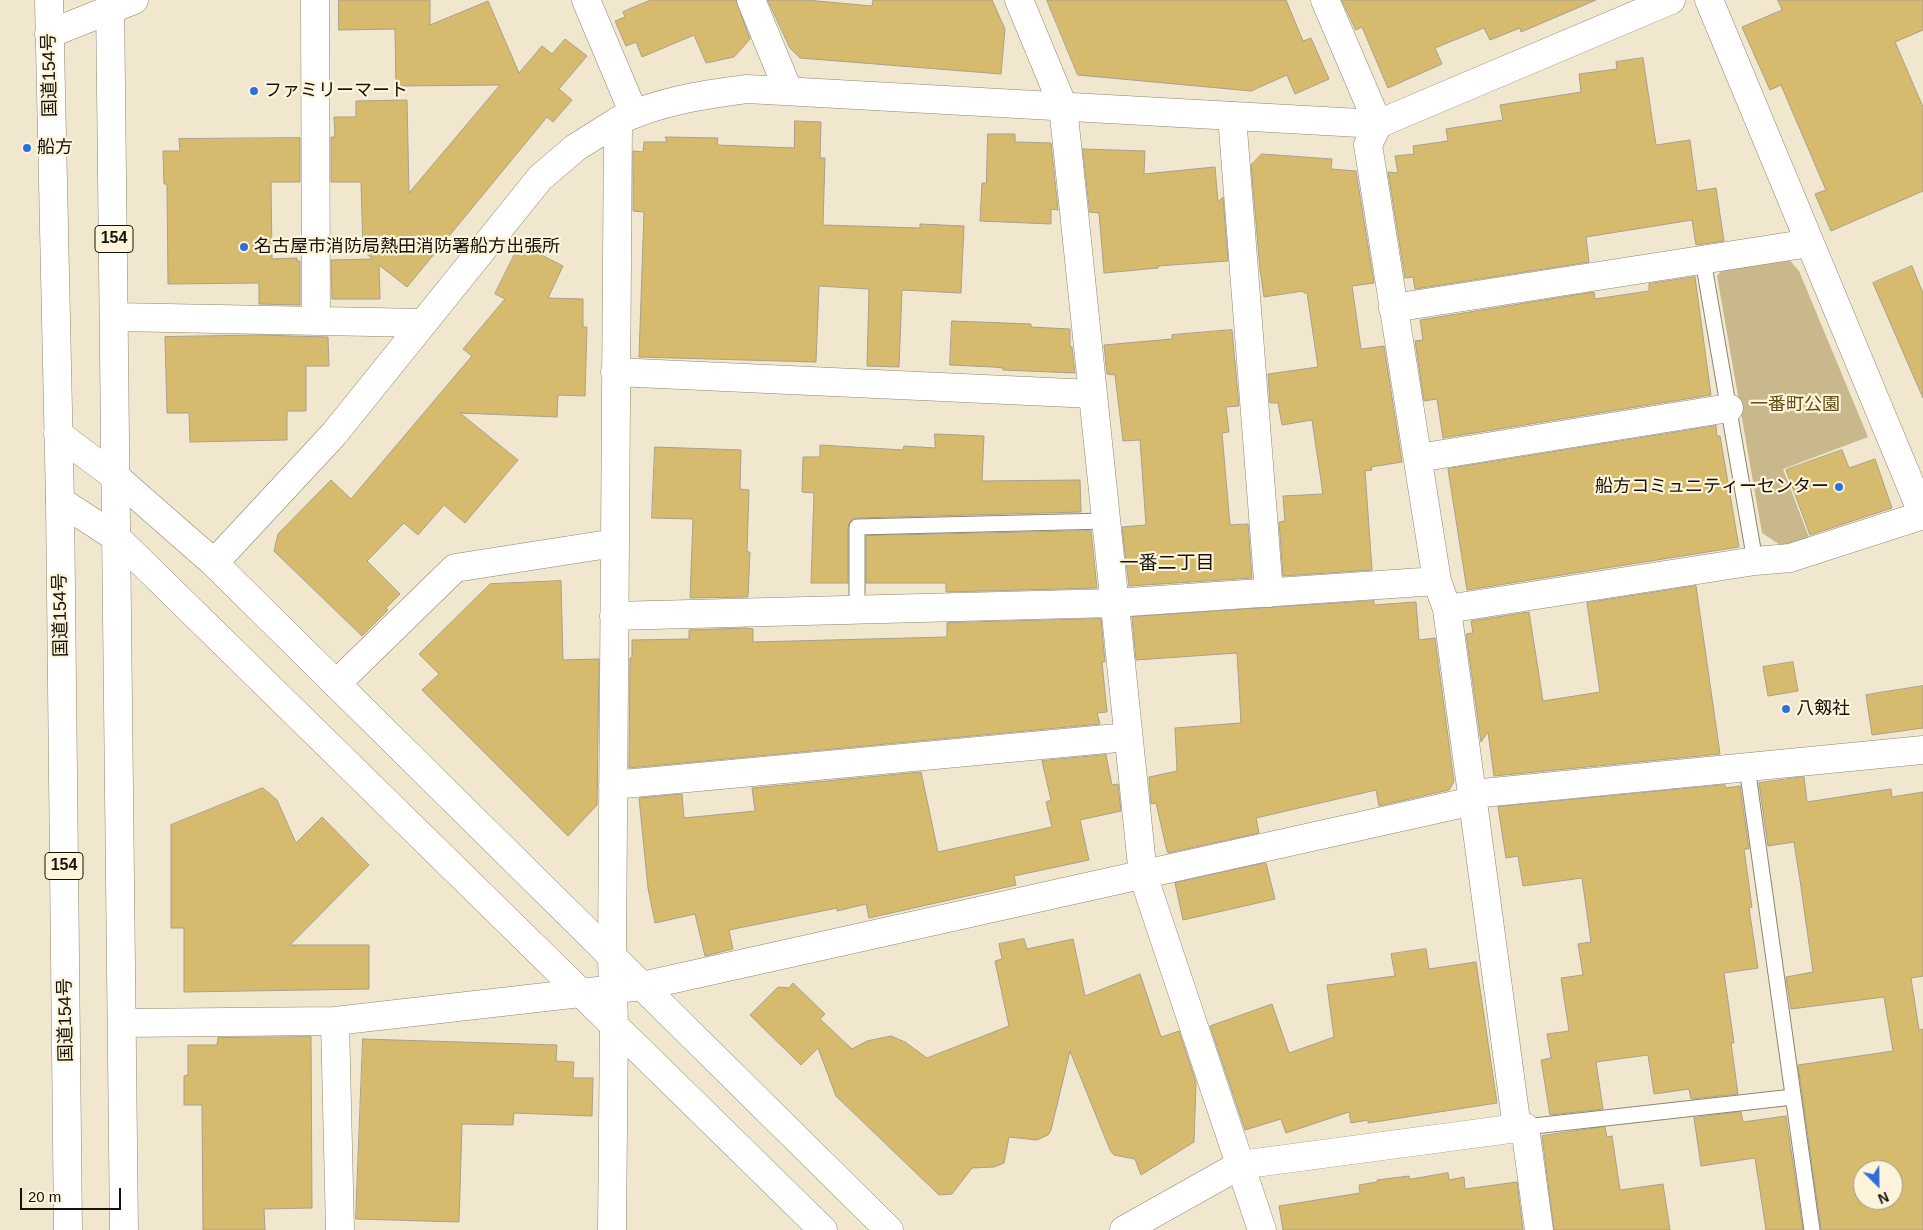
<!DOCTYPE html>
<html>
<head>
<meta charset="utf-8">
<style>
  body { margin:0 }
  #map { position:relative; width:1923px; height:1230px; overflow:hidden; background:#f0e7ce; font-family:Helvetica,sans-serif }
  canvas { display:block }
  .north { position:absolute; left:1853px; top:1160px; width:50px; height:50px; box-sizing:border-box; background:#fdf4db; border:1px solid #a09a87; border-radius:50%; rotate:157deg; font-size:14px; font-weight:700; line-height:20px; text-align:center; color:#151209 }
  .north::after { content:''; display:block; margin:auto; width:18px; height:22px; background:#2d70dd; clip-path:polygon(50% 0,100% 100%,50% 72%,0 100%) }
  .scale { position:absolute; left:20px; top:1188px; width:101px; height:22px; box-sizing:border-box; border:2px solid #151209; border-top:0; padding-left:6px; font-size:15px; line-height:18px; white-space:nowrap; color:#151209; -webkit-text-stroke:4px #fdf4db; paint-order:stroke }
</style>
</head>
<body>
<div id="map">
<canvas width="1923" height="1230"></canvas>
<div class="north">N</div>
<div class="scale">20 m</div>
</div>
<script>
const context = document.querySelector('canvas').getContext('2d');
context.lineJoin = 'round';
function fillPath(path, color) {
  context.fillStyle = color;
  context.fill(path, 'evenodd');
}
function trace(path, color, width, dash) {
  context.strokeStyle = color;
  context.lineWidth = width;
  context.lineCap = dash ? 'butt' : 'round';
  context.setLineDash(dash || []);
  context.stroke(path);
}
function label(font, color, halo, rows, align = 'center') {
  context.font = font + ' Helvetica,"Noto Sans JP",sans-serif';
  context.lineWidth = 4.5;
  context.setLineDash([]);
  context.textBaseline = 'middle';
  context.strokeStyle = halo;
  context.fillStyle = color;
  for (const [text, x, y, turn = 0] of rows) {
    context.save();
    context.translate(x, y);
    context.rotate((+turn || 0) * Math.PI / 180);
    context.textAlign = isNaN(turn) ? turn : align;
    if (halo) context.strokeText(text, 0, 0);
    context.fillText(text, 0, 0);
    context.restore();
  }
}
fillPath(new Path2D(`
  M1786,256l13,15 69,166 -85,32 27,71 -25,8 -23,-15 -45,-257 9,-12z`), '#c9b88b');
const building = new Path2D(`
  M339,0h91v25l58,-24 31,72 23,-27 10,8 13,-15 22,17 -28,33 13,11 -19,22 -6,-5 -140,170 -28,-22 1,34h-48l-1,-39 42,-1 -10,-8 -2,-69h-30v-45h4l-1,-20h22v-16l51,-1 2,93 91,-108 -104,1 -1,-57 -56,1z
  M651,0h85l14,39 -16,18 -28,6 -12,-28 -52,22 -6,-15 -10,4 -11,-25 10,-4 -2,-5z
  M768,0h38l66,6 1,-6h119l13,29 -4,45 -201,-16 -10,-10z
  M1047,0h239l17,41 8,-3 18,41 -34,15 -8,-19 -36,16 -173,-16z
  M1342,0h254l-75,32 -1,-4 -30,12 -6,-12 -49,20 7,16 -54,24 -26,-61 -6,3z
  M1778,0h145v30l-28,12 28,65v84l-92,40 -16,-37 11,-4 -45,-105 -11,5 -28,-63 40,-17z
  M1643,58l13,87 34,-5 7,51 19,-3 8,53 -28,4 -4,-25 -106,17 3,25 -174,27 -2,-12 -8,1 -17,-106 10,1 -3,-17 19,-2 -1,-8 35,-5 -2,-12 57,-9 -3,-15 81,-13 -2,-18 38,-5 -1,-7z
  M795,121l26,1 -1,36h5l-2,67 97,3v-4l44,2 -3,67 -59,-3 -3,77 -32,-1 2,-77 -50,-3 -3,76 -177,-5 5,-145 -11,-1v-60l10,1 1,-10h23l-2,-5 53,1 -1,7 77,3z
  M988,134h27v8l36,1 7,67 -7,-1v15l-71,-3 2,-38h4z
  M300,138v44h-29l1,77 25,-1v3h3v44l-41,-1v-21l-91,1 -1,-100h-3l-1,-33h17l-1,-12z
  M1083,149l62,2 -1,23 71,-7 3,35 5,-5 5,64 -70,5v2l-54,5 -5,-60 -9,-1z
  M1262,154l70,5 -1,10 25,2 18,112 -22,3 9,63 23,-3 18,116 -31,5 1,3 -7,1 7,99 -89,6 -4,-54 6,-1 -2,-25 40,-2 -11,-74 -30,5 -4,-22h-8l-2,-29 50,-7 -11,-74h-3l-1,-2 -39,6 -4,-28 -9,-104z
  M520,244l43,22 -15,32 35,1v28h4l-2,69 -27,-1 -1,22 -97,-4 58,47 -53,63 -21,-18 -26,30 -14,-12 -37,38 33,33 -14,14 2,2 -26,26 -88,-85 4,-17 53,-54 20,19 121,-143 -9,-7 42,-50 -10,-5z
  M1912,266l11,27v105l-50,-115z
  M1695,277l16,118 -268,43 -6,-39 -13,2 -9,-60 8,-1 -3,-20 174,-28 1,7 54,-8v-7z
  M952,321l79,3v3l39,2v18h2l3,26 -72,-3v-2l-10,-1 -43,-2z
  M1232,330l7,76 -13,1 3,25 -7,1 8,92 18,-1 4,54 -123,8 -7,-59 24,-2 -6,-85 -17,1 -8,-66 -8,-1 -3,-29 68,-6v-4z
  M259,335l69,2 1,29h-23v45h-19v29l-97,2 -1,-29h-22l-2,-76z
  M1716,426l1,10h3l19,111 -272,43 -19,-121z
  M935,434l49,2 -2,45 98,-1 1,32 -225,6 -4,1 -4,8v56h-37l3,-90 -12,-1 1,-35h17v-12l83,5 1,-4 31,2z
  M655,447l86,3 -1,39 9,1 -2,62h3l-2,45 -58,1 3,-79 -41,-1z
  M1842,450l7,18 26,-9 17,49 -82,27 -24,-65z
  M1091,531l6,57 -151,4v-9h-80v-47z
  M561,581l2,79 36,-1 -2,146 -29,31 -146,-146 17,-16 -20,-20 71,-70z
  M1696,586l24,168 -226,22 -6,-44 -7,10 -15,-108 7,-1 -2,-12 58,-9 14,89 57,-9 -13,-89z
  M1374,601v4l42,-3 3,38 16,-2 19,144 -5,8 -70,16 -3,-16 -120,28 3,15 -91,20 -1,-2 -11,-48 -5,1 -2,-27 28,-6 -2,-43 66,-5 -4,-70 -101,7 -4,-43z
  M1101,619l4,43h-3l5,50 -10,1 3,11 -471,44 1,-110h2v-18l57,-1v-9l57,-2 7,1v13l194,-5v-14z
  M1793,662l5,29 -30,5 -5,-29z
  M1923,686v42l-51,7 -6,-40z
  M1106,755l6,30 6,-1 3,27 -41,9 9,40 -75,16 2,9 -147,33 -3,-14 -29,7v-3l-108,22 4,19 -28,7 -10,-42 -40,9 -7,-35 -9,-90 43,-4 2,24 71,-7 -3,-23 169,-16 17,80 114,-25 -6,-25 5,-2 -9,-39z
  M1804,777l3,25 84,-13 1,8 31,-5v184l-12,2 8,52 4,-1v201h-102l-23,-165 95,-14 -9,-54 -93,12 -5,-32 27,-5 -12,-85 -7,-45 -26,4 -9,-63zM1863,1170h30v30h-30z
  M1725,785l1,3 14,-2 9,63h-5l8,58 -3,1 9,60 -34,5 10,70h-3l7,51 -47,5 -2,-10 -35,5 -6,-39 -52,7 7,47 -53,6 -9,-55 10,-2 -4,-24 22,-3 -8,-53 22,-3 -5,-31 13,-2 -9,-64 -59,8 -5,-30 -12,2 -8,-51z
  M263,788l14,12 19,43 26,-26 47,48 -79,80h79v44l-185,3v-64h-13v-103z
  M1266,863l9,36 -92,21 -8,-37z
  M1024,939l3,10 46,-10 12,57 55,-22 21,63 18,-6 17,51 -2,60 -53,33 -6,-16 -21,-4 -4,-5 -40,-99 -19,79 -3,5 -11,5 -28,-3 -5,26 -10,4 -22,1 -20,26 -13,1 -103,-99 -18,-48 -17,17 -51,-50 28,-28 11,1 4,-5 32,31 -5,5 32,30 15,-8 24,-5 14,6 22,16 82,-32 -14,-65 7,-2 -3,-15z
  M1426,949l3,20 47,-7 21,141 -129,20v-3l-17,3 -2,-11 -63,21 -5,-14 -36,11 -35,-104 62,-22 17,49 45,-16 -7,-52 68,-9 -4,-22z
  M311,1037l1,171 -48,1 1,21h-62l-1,-125h-18v-29l4,-1v-30h29l1,-7z
  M363,1039l194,6 -1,16 18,1 -1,16h20l-1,38 -78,-3 -1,12 -51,-1 -3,98 -103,-3z
  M1741,1112l2,10 43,-6 17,114h-37l-11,-72 -54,8 -7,-48z
  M1605,1127l2,10 5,-1 8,54 43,-6 7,46h-116l-12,-94z
  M1448,1173l1,7 15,-3 1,12 52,-7 6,48h-240l-4,-24 81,-13 -1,-8 18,-3v-2l32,-4 1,3z`);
fillPath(building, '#d6ba6d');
trace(building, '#a9a089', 1);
const service = new Path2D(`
  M1703,260l52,301
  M857,610v-83l249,-6
  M1747,767l65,463
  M1525,1127l268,-30`);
const minor = new Path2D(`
  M315,0l1,321
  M586,0l48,114
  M751,0l37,90
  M1019,0l44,106 80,769 119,355
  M1325,0l53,124 -10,21 69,436 10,28 70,519
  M1709,0l214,515
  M1232,116l37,477
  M1393,308l417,-65
  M115,317l308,6
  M615,372l478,22
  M1418,458l311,-50
  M214,563l120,-129 206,-256 35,-30 43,-27
  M1447,609l308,-48 35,-3 133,-43
  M614,616l500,-13 323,-22
  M336,684l119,-116 160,-25
  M613,785l515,-48
  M1472,794l451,-44
  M335,1021l5,209
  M122,1023l213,-2 307,-35 831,-185
  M612,1230l2,-205 -2,-69 6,-835
  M1124,1230l116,-65 285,-38 14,103`);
const tertiary = new Path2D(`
  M49,34l85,-34
  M618,121c42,-20 83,-26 129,-32l631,35 293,-124
  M58,434l59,44 97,85 675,667
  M60,501l57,37 706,692`);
const trunk = new Path2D(`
  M49,0l11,501 8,729
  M110,0l14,1230`);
trace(service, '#8f866f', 17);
trace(minor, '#8f866f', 29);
trace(tertiary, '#8f866f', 29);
trace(trunk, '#8f866f', 29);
trace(service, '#fff', 15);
trace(minor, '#fff', 28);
trace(tertiary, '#fff', 28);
trace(trunk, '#fff', 28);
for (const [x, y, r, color] of [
  [254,91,5,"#2d70dd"],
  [27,148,5,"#2d70dd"],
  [244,247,5,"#2d70dd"],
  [1839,487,5,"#2d70dd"],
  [1786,709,5,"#2d70dd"]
]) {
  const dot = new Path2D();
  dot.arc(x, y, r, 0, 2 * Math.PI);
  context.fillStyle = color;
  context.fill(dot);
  trace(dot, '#fdf4db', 2);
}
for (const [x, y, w] of [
  [114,239,38],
  [64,866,38]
]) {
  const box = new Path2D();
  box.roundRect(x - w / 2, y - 13.5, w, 27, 4);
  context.fillStyle = '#fdf4db';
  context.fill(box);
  trace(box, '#151209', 1);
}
label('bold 16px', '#151209', null, [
  ["154",114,239],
  ["154",64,866]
]);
label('18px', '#151209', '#fdf4db', [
  ["国道154号",50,75,-91],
  ["国道154号",61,615,-91],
  ["国道154号",66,1020,-91]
]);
label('18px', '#151209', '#fdf4db', [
  ["ファミリーマート",264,91],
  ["船方",37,148],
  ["名古屋市消防局熱田消防署船方出張所",254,247],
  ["船方コミュニティーセンター",1829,487,"right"],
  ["八剱社",1796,709]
], 'left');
label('18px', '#604c11', '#fdf4db', [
  ["一番町公園",1795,405]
]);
label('19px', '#151209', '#fdf4db', [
  ["一番二丁目",1167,564]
]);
</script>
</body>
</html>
